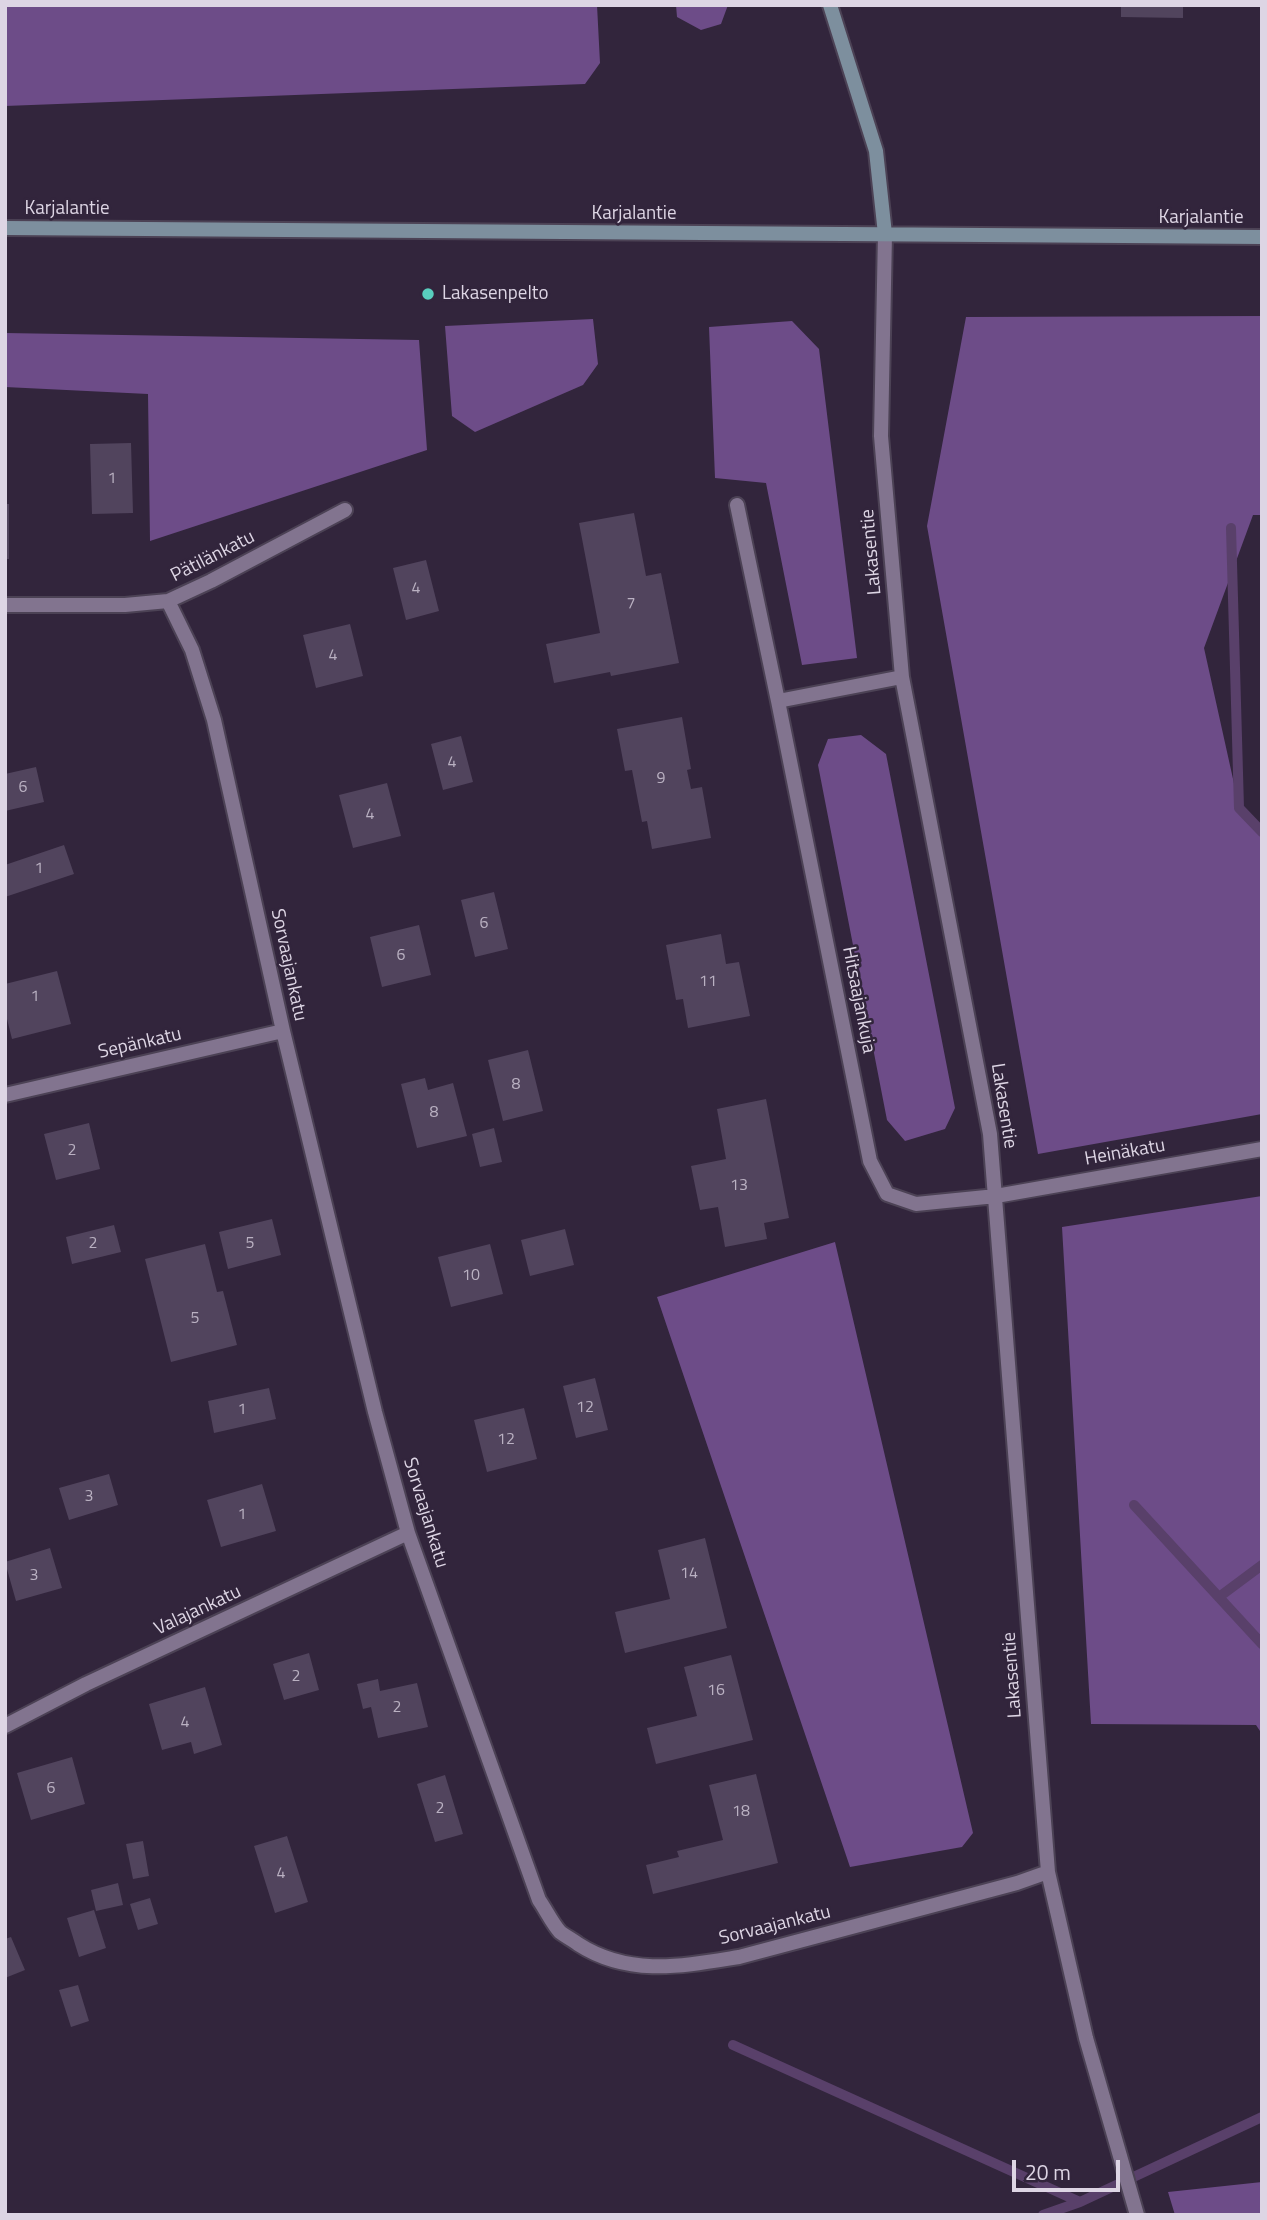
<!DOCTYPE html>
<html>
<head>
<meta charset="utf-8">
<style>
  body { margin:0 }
  #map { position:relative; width:1267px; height:2220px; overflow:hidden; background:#32253c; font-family:"Titillium Web",sans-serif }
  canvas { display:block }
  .frame { position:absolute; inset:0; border:7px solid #ddd5e4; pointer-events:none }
  .scale { position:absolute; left:1012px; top:2160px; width:108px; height:32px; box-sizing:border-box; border:4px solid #ddd5e4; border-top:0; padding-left:9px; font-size:21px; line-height:24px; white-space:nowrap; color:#ddd5e4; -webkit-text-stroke:5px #32253c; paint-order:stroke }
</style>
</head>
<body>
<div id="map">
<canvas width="1267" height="2220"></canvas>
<div class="frame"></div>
<div class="scale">20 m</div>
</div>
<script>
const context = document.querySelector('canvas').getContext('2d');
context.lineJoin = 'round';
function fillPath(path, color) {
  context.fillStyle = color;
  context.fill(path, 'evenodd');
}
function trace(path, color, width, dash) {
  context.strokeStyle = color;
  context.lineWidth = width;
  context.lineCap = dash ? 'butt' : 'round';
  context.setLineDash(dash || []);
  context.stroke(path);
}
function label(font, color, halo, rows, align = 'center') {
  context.font = font + ' "Titillium Web",sans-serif';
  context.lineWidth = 5;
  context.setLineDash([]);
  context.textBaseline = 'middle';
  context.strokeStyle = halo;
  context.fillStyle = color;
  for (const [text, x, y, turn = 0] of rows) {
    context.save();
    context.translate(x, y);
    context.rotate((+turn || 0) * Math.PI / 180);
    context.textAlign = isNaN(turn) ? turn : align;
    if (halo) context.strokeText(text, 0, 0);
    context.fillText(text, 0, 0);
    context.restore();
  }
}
fillPath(new Path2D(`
  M5,5h592l3,58 -15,21 -580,22z
  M676,5h52l-7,19 -20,6 -24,-13z
  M1262,316v199h-9l-49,133 35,158 23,24v284l-224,40 -111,-628 39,-209z
  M593,319l5,45 -15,21 -108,47 -23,-16 -7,-90z
  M792,321l27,28 38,309 -55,7 -36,-182 -51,-5 -6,-151z
  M5,333l414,7 8,110 -277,91 -2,-147 -143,-7z
  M861,735l25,19 69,354 -10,21 -40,12 -18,-21 -69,-355 10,-26z
  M1262,1196v538l-6,-9 -165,-1 -29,-497z
  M835,1242l138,591 -11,14 -112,20 -193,-570z
  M1262,2182v33h-87l-7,-23z`), '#6d4c88');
trace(new Path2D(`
  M1231,528l8,280 23,24
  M1134,1505l128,139
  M1219,1597l43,-32
  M733,2045l347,157
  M1043,2215l37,-13 182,-85`), '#59406a', 10);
fillPath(new Path2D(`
  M1121,5h62v13l-62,-1z
  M131,443l2,70 -41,1 -2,-70z
  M5,504h4v55h-4z
  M634,513l12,63 15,-3 18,90 -68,13 -1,-4 -56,11 -8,-39 54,-11 -21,-110z
  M426,560l13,51 -33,9 -13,-52z
  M350,624l13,52 -47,12 -13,-53z
  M682,717l9,52 -4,1 4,19 11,-2 9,51 -59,11 -5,-28 -5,1 -10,-52 -7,1 -8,-42z
  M461,736l12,46 -30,8 -12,-46z
  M36,767l8,35 -39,9v-37z
  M387,783l14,53 -48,12 -14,-53z
  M64,845l10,29 -69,23v-32z
  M494,892l14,57 -33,8 -14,-57z
  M419,925l12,50 -49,12 -12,-50z
  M721,934l5,30 13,-2 11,54 -62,12 -5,-29 -7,1 -10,-55z
  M57,971l14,53 -59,15 -7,-28v-27z
  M528,1050l15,61 -40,10 -15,-61z
  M425,1078l3,12 25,-7 14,53 -50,12 -16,-64z
  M766,1099l23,119 -25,5 3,16 -42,8 -7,-40 -18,3 -9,-44 35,-7 -9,-50z
  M89,1123l11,46 -44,11 -12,-46z
  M494,1128l8,34 -22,5 -8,-33z
  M272,1219l9,36 -53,14 -9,-37z
  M114,1225l7,27 -49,12 -6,-27z
  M565,1229l9,36 -44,11 -9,-36z
  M205,1244l12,48 6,-1 14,54 -66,17 -26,-103z
  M490,1244l13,50 -52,13 -13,-50z
  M595,1378l13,52 -32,8 -13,-52z
  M269,1388l7,31 -62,14 -6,-32z
  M524,1408l13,51 -50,13 -13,-52z
  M109,1474l9,31 -49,15 -10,-32z
  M262,1484l14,47 -55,16 -14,-47z
  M705,1538l22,90 -102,25 -10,-41 55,-13 -12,-49z
  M50,1548l12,40 -46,13 -11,-39z
  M309,1653l10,37 -35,10 -11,-36z
  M731,1655l22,85 -97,24 -9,-36 50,-12 -13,-49z
  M378,1679l2,12 37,-8 11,44 -50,11 -7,-31 -8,2 -6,-25z
  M205,1687l17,58 -28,9 -3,-12 -29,8 -13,-46z
  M72,1757l13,47 -54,16 -14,-47z
  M756,1774l22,89 -125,31 -7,-29 33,-8 -2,-6 46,-11 -14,-55z
  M445,1775l18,59 -28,8 -18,-58z
  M287,1836l21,66 -33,11 -21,-67z
  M143,1841l6,35 -16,3 -7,-35z
  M118,1883l5,22 -27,6 -5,-21z
  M150,1898l8,26 -20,6 -8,-26z
  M94,1910l12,38 -27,9 -12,-39z
  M11,1937l14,33 -20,8v-39z
  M78,1985l11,36 -18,6 -12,-37z`), '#51445d');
const street = new Path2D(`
  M885,234l-4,202 21,241 88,457 58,738 38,166 51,177
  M737,505l41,196
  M168,601l24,49 22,70 69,311 92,381 33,121 131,367c7,10 13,23 21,32 5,4 13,8 18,12 51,33 105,22 161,13l278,-74 31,-11
  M5,605h120l43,-4 43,-20 134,-71
  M902,677l-124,24 92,460 17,33 29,10 80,-8 266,-47
  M5,1095l278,-64
  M5,1726l81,-42 322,-151`);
const secondary = new Path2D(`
  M830,5l46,146 9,83
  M5,228l1257,9`);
trace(street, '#4c4255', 18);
trace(secondary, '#4c4255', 18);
trace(street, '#82748f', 14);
trace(secondary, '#7d8f9e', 14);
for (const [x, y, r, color] of [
  [428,294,7,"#59cebe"]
]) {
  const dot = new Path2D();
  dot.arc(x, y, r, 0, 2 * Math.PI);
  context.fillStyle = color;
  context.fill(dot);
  trace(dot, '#32253c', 2.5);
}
label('16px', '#bab1c2', null, [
  ["1",112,479],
  ["4",416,589],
  ["7",631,604],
  ["4",333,656],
  ["4",452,763],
  ["9",661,779],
  ["6",23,788],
  ["4",370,815],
  ["1",39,869],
  ["6",484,924],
  ["6",401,956],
  ["11",708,982],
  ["1",35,997],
  ["8",516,1085],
  ["8",434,1113],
  ["2",72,1151],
  ["13",739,1186],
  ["2",93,1244],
  ["5",250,1244],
  ["10",471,1276],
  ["5",195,1319],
  ["12",585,1408],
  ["1",242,1410],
  ["12",506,1440],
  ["3",89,1497],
  ["1",242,1515],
  ["14",689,1574],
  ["3",34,1576],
  ["2",296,1677],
  ["16",716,1691],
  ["2",397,1708],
  ["4",185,1723],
  ["6",51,1789],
  ["2",440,1809],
  ["18",741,1812],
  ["4",281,1874]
]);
label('19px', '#ddd5e4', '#32253c', [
  ["Karjalantie",67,209],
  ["Karjalantie",634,214],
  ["Karjalantie",1201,218],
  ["Lakasentie",872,552,-95],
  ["Pätilänkatu",213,557,-27],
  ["Sorvaajankatu",288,965,78],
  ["Hitsaajankuja",858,1000,79],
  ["Sepänkatu",140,1044,-13],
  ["Lakasentie",1003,1106,81],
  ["Heinäkatu",1125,1153,-10],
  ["Sorvaajankatu",425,1513,73],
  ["Valajankatu",198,1611,-25],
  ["Lakasentie",1013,1675,-94],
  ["Sorvaajankatu",775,1926,-14]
]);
label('19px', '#ddd5e4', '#32253c', [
  ["Lakasenpelto",442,294]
], 'left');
</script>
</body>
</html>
